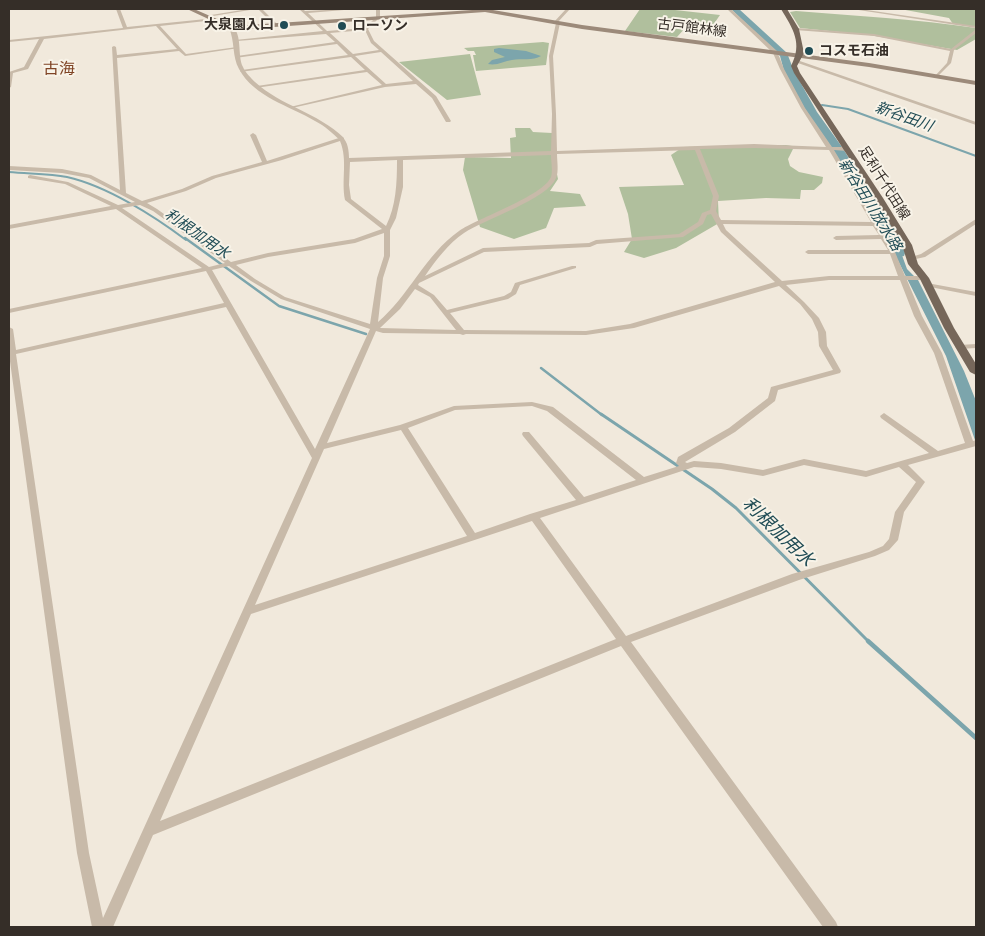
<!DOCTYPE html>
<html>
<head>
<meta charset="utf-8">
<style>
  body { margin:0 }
  #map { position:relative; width:985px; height:936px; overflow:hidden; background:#f1e9dc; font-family:Quicksand,sans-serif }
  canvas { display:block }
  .frame { position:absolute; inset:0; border:10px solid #352e28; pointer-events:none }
</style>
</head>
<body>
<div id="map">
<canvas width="985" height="936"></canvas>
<div class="frame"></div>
</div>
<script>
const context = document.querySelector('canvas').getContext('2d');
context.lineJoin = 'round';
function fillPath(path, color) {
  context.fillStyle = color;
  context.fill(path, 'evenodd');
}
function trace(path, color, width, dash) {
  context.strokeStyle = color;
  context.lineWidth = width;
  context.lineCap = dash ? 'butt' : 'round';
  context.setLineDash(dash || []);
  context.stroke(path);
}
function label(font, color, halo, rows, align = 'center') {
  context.font = font + ' Quicksand,"Noto Sans JP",sans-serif';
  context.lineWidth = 4;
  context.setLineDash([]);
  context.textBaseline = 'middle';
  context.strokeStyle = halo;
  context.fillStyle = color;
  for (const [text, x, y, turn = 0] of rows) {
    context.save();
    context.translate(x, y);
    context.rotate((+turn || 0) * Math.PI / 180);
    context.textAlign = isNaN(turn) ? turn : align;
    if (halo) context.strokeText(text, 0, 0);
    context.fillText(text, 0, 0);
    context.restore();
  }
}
fillPath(new Path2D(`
  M640,9h26l54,6 -9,13 -24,-2 -10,11 -52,-6z
  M900,9h76v18l-23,-3 -4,-6z
  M796,11c60,5 120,8 180,17v11l-19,11 -88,-15 -69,-7 -10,-16z
  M543,42l6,1 -3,22 -70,6 -3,-16h3l-2,-4h-6l-4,-3z
  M470,54l11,41 -34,5 -48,-38z
  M515,128h15l3,4 19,1v17l6,29 -8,12 30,3 6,12 -32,2 -8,20 -32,11 -34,-12 -17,-57 2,-13 46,1 -1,-20 6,-1z
  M786,145l6,1 1,3 -5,10 2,7 9,6 24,5 -1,6 -8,7h-13l-1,9 -34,-1 -48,3 1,22 -43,25 -32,10 -20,-6 8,-13 -4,-25 -9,-27 65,-2 -13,-30 12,-8z`), '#b0bf9d');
fillPath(new Path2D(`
  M499,48l27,3 15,5c-8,5 -20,2 -29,4 -8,1 -15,6 -24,4l4,-4 13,-3 -11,-5v-3z
  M883,231l12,1 7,13 -3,2 8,22 11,11 46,91 12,30v42l-30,-87z`), '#7ca5ac');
trace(new Path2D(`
  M822,105l26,4 128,47
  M9,172c19,2 40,1 58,5 40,9 87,39 119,63`), '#7ca5ac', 2);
trace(new Path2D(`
  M185,238l94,68 87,28
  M541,368l61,47`), '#7ca5ac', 2.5);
trace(new Path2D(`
  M601,414l111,75 24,19 133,134`), '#7ca5ac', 3);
trace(new Path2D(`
  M868,641l108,97`), '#7ca5ac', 4.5);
fillPath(new Path2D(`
  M731,9h8l48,44 7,18 23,41 25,35 59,95 4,11 -1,3 -5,1 -5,-1 -5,-14 -57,-94 -25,-35 -23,-42 -4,-15z`), '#7ca5ac');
fillPath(new Path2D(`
  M116,9h4l7,18 89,-9 -1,2 -55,6 26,28 51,-7 2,1 -54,8 -6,-5 -62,7 9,135 16,8 40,-12 30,-13 50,-14 -12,-27 3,-2 3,2 11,26 75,-24c6,4 7,15 7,21l202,-7 1,-37 -3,-58 7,-33 -2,-1 12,-13h4l-12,13 2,1 -7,33 3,58 1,37 197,-7 72,3 -25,-39 -21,-39 -7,-16 -46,-44h4l46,42 7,18 21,39 27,39h15l3,2 -3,2 -13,-1 61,102 10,24h19l3,2 -3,2h-17l15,36 20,37 31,88 3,-1v6l-68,19 17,17 -21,30 -6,28 -9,10 -14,6 -76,24 -168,62 205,280 2,5h-15l-202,-281 -468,189 -40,92h-21l-15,-74 -68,-499v-27l4,2 3,21 208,-47 -18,-32 -197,42v-4l193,-41 -86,-59 -107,20v-4l102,-19 -46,-22 -37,-6v-2l2,-1 38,7 50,23 17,-3 -46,-24 -27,-5 -53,-3v-4l53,3 29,6 29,15 -8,-143 2,-1 2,1 1,8 60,-6 -21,-23 -112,13 -16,30 -15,4 -2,14 -2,1v-16l15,-5 15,-28 -30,3v-2l114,-12zM340,141c8,19 1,39 5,59l37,29 -28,10 -86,14 -37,9 -74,-53 -10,-6 39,-12 30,-13 66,-18zM754,148l75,2 42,72 -150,-2 -5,-9 3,-15 -19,-47zM695,150l18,46 -3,14 -8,3 -4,9 -19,12 -83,6 -7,3 -106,5 -58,28c11,-16 23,-32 39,-43 21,-14 84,-34 92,-55 3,-6 1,-17 1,-24zM551,155c0,6 2,17 0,22 -8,19 -73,41 -92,54 -34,24 -50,65 -81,91l5,-44 7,-22v-26l6,-12 7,-31v-27zM397,160c0,23 -1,46 -11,66l-35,-27 -2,-14 1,-23zM140,205l13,6 72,52 -16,4 -87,-59zM711,214l10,18 54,50 -145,42 -44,7 -122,-1 -14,-17 58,-14 8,-5 4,-9 56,-17v-2h-4l-57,17 -4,9 -7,4 -57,14 -13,-15 -16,-10 1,-2 65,-31 106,-5 7,-3 86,-7 20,-13 4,-9zM723,224l150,2 6,9 -43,1 -3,2 3,2 45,-1 7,11h-80l-3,2 3,2h82l8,22h-69l-47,5 -56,-51zM384,233v23l-7,22 -7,46 -85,-27 -30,-18 -19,-14 32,-8 87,-14zM229,266l22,15 30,18 89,30 -55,120 -103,-179zM829,280h71l14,36 20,37 31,90 -27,8 -54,-38 -4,3 1,2 48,35 -63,18 -62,-12 -41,11 -42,-7 -27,-2 -7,2 -2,-1 50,-30 40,-31 3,-11 62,-17 1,-2 -14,-25 -1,-14 -7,-14 -15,-16 -18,-17zM779,286l21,18 12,15 6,13 1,14 14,24 -62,17 -3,11 -39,30 -51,29 -2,6 3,3 -35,11 -91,-70 -21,-5 -78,4 -54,19 -73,18 49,-112 7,2 77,1 3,1 3,-1 120,1 48,-7zM415,289l15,8 26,33 -76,-2 20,-19zM226,307l86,151 -209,460 -14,-65 -73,-499zM532,406l15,5 89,69 -52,17 -55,-65h-6l-1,2 1,2 53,64 -46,14 -55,19 -67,-105 47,-18zM401,430l66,106 -212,69 69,-156zM804,465l62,12 33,-10 17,15 -21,30 -6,27 -6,7 -14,6 -77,22 -166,62 -86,-118 154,-51 27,2 42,7zM532,521l84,118 -456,182 91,-207z
  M248,9h8l-49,8 -2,-1z
  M258,9h4l15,15v2h-2z
  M299,9h4l2,2 41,-2 -2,1 -36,3 19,18 38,-3 11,-11v-8h4v8l-12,12 6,12 62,55 15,25 -1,1h-4l-14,-24 -16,-14 -31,3 -93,21 -2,-1 92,-22 -15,-13 -112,16v-1l2,-1 108,-16 -14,-13 -111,15 2,-2 106,-15 -11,-11 -102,14 2,-2 98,-14 -9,-8 -89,7 -2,-1 88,-9zM365,30l6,13 8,7 -26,4 -23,-21zM381,52l32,29 -27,3 -31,-28z
  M852,9h8l116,17v2z
  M796,28l78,6 77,15 24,-19h1v3l-22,17 -3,13 -15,15 -2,-1 13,-14 3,-12 -76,-15 -79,-6z
  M797,60l179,62v3l-181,-63z
  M976,219v5l-51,33 -14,3 -3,-2 13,-4z
  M927,283l49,9v4l-51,-10 -1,-1z
  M976,344v4l-17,1 -4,-2 4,-2z`), '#c8baa9');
fillPath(new Path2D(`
  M232,26c11,9 5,29 11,41 2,5 8,11 12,15 26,24 62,30 89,56v2h-4c-8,-7 -15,-14 -25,-19 -25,-15 -61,-24 -76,-52 -7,-12 -4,-28 -10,-41z`), '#c8baa9');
fillPath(new Path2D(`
  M187,9h7l39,17 254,-17 95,16 287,38 107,18v4l-107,-18 -287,-38 -97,-17 -253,18z`), '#9c8a7a');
fillPath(new Path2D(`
  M781,9h6l12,20 5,24 -7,13 3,7 83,125 29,47 6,19 11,14 25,50 22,36v11l-6,-3 -26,-44 -24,-49 -12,-15 -6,-19 -27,-47 -81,-125 -3,-7c12,-23 2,-37 -10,-57z`), '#76675a');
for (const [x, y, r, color] of [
  [284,25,5,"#204c55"],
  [342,26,5,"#204c55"],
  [809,51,5,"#204c55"]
]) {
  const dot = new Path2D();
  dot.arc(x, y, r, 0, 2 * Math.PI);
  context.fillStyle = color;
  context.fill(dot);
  trace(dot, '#f8f3e8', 2);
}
label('bold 14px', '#352e28', '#f8f3e8', [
  ["大泉園入口",274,25,"right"],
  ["ローソン",352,26],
  ["コスモ石油",819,51]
], 'left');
label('14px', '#352e28', '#f8f3e8', [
  ["古戸館林線",692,28,7],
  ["足利千代田線",884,183,58]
]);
label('italic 15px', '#204c55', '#f8f3e8', [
  ["新谷田川",904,117,20],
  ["新谷田川放水路",870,205,58],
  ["利根加用水",197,234,35]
]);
label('16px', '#804526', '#f8f3e8', [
  ["古海",59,69]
]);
label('italic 18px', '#204c55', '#f8f3e8', [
  ["利根加用水",778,532,44]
]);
</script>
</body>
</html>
